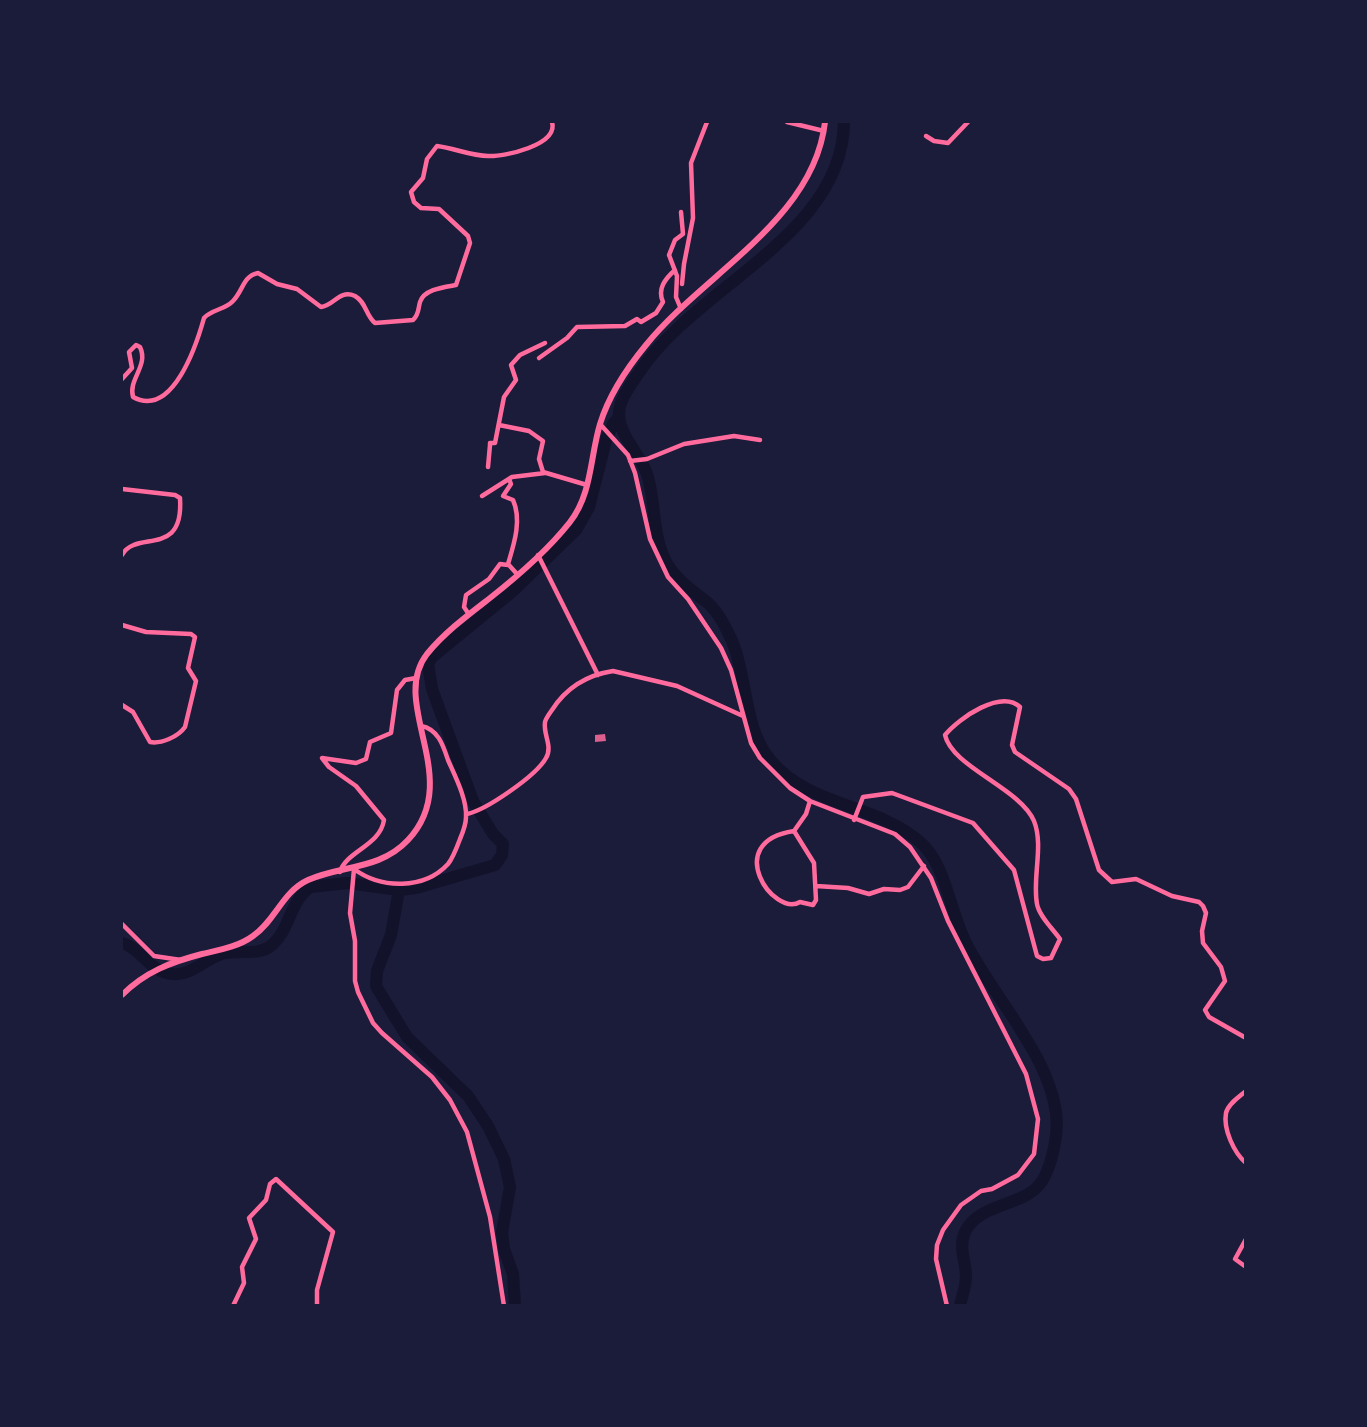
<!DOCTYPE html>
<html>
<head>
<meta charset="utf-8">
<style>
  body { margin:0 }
  #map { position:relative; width:1367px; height:1427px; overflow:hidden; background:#1b1b3a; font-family:"IBM Plex Serif",serif }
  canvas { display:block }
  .frame { position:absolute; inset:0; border:123px solid #1b1b3a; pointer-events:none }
</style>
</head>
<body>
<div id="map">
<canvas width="1367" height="1427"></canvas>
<div class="frame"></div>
</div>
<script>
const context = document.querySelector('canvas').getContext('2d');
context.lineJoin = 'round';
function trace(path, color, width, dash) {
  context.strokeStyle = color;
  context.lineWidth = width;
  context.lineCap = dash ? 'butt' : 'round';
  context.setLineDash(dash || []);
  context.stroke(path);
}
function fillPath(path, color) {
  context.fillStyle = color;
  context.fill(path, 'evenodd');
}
trace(new Path2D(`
  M844,122c-1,114 -149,164 -206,252 -8,12 -19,26 -19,40 1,24 21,39 28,60 9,28 5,61 19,88 10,18 27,29 42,41 11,10 18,25 24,38 16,37 11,87 39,120 39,46 106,43 149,81 26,22 30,70 46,101 27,55 99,128 90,193 -2,14 -7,37 -17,49 -17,21 -61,19 -74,47 -7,16 1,29 1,44 0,10 -4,20 -6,30
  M399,890l-8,45 -14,36 -1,15 31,51 61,59 20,30 16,33 6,28 -8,45 2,17 9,25 2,32
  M122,943c17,4 26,25 44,30 23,6 35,-12 55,-19 17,-5 39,3 52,-10 17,-15 16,-41 37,-57l38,-4 51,7 17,-2 79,-23 7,-10 1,-11 -10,-10 -20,-33 -41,-112 -4,-25 4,-7 82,-67 62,-60 13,-23 17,-67 7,-16 6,-7`), '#12122b', 12);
fillPath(new Path2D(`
  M605,734l1,7 -11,1v-7z`), '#dd5f8e');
trace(new Path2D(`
  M787,122l37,9
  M926,136l8,5 14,2 20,-21
  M682,284l2,-20 9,-46 -2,-55 16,-41
  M681,309l-5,-12 1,-21 -8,-21 6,-15 8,-6 -2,-22
  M539,358l28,-20 10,-11 48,-1 12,-7 4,3 15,-9 7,-11c-6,-13 2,-23 12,-32
  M122,379l10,-11 -3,-16 7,-7 4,2c9,19 -12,32 -7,50 40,22 64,-54 71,-79 8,-9 21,-8 29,-17 10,-10 10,-25 25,-28l19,11 20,5 24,18c13,-1 18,-18 34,-11 11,6 11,20 20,27l38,-3c6,-5 5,-11 7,-18 4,-13 25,-15 36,-17l14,-42 -2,-7 -29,-27 -18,-1 -7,-6 -3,-10 12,-14 4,-19 10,-13c17,2 34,10 51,10 16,1 71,-11 64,-34
  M600,424l28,31 7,18 15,66 18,38 20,22 33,49 10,22 20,73 9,15 30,30 20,13 85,33 15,13 21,31 17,43 78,153 12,45 -4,35 -16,21 -26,14 -11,2 -20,14 -18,25 -6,15 -1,14 11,47
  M499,425l30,6 14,10 -4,18 4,13 44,13
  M630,461l17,-2 37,-15 50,-8 26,4
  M488,467l2,-22v-2h5l9,-46 12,-17 -5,-15 9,-10 25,-12
  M509,479l2,5 -8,12 10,4c9,20 1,44 -5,64l9,10
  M122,489l53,6 5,3c4,61 -44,31 -58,57
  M482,496l30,-19 33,-4
  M538,555l60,120
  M468,613l-4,-6 2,-12 23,-16 11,-15 8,1
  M122,625l24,7 45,2 4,3 -7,31 8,13 -11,46c-7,10 -24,17 -35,15l-17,-30 -11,-7
  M467,814c19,-4 69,-38 79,-56 7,-12 -3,-23 -1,-36 1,-4 5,-9 7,-12 14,-22 35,-35 61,-39l64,15 66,30
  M854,820l9,-23 29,-4 81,30 41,47 23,86 6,3 8,-1 9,-19c-7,-10 -21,-23 -23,-35 -5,-26 7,-58 -3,-83 -14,-33 -82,-54 -89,-86 14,-17 56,-46 75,-28l-8,38 3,7 54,37 7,10 23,71 13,12 24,-3 36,17 27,6 4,4 3,7 -4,18 1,12 18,24 4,14 -20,29 4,7 37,21
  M794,831c-73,11 -20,87 6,71l13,3 3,-5 -2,-37 -20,-32 12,-17 4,-13
  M354,869l-4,44 5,28v40l3,11 15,31 9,10 50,44 18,23 17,32 23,85 14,89
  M354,869c27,20 70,21 94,-5 5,-6 9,-17 12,-25 3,-7 6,-14 6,-22 1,-18 -11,-41 -18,-57 -5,-15 -10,-31 -27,-34
  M340,872c6,-21 40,-26 44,-52l-28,-34 -27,-19 -7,-9 34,5 10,-4 4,-17 21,-9 6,-43 8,-10 11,-2
  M816,886l32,2 21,6 15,-5 16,1 8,-3 16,-21
  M122,924l32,32 27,4
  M1246,1091c-7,6 -18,13 -20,22 -3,16 8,40 20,50
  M1246,1239l-11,20 11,8
  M233,1306l11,-23 -2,-16 14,-28 -7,-21 17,-18 4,-16 6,-5 57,53 -16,58v16`), '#ff6b9d', 4.5);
trace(new Path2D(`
  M122,995c23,-23 49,-33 80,-41 17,-4 36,-7 51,-18 23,-16 29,-44 55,-56 34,-15 72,-10 100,-40 57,-61 -20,-136 19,-186 18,-22 41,-39 63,-56 28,-22 58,-48 80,-76 22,-28 20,-65 30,-98 9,-29 27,-56 46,-79 57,-71 168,-125 179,-223`), '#ff6b9d', 6);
</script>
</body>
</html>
